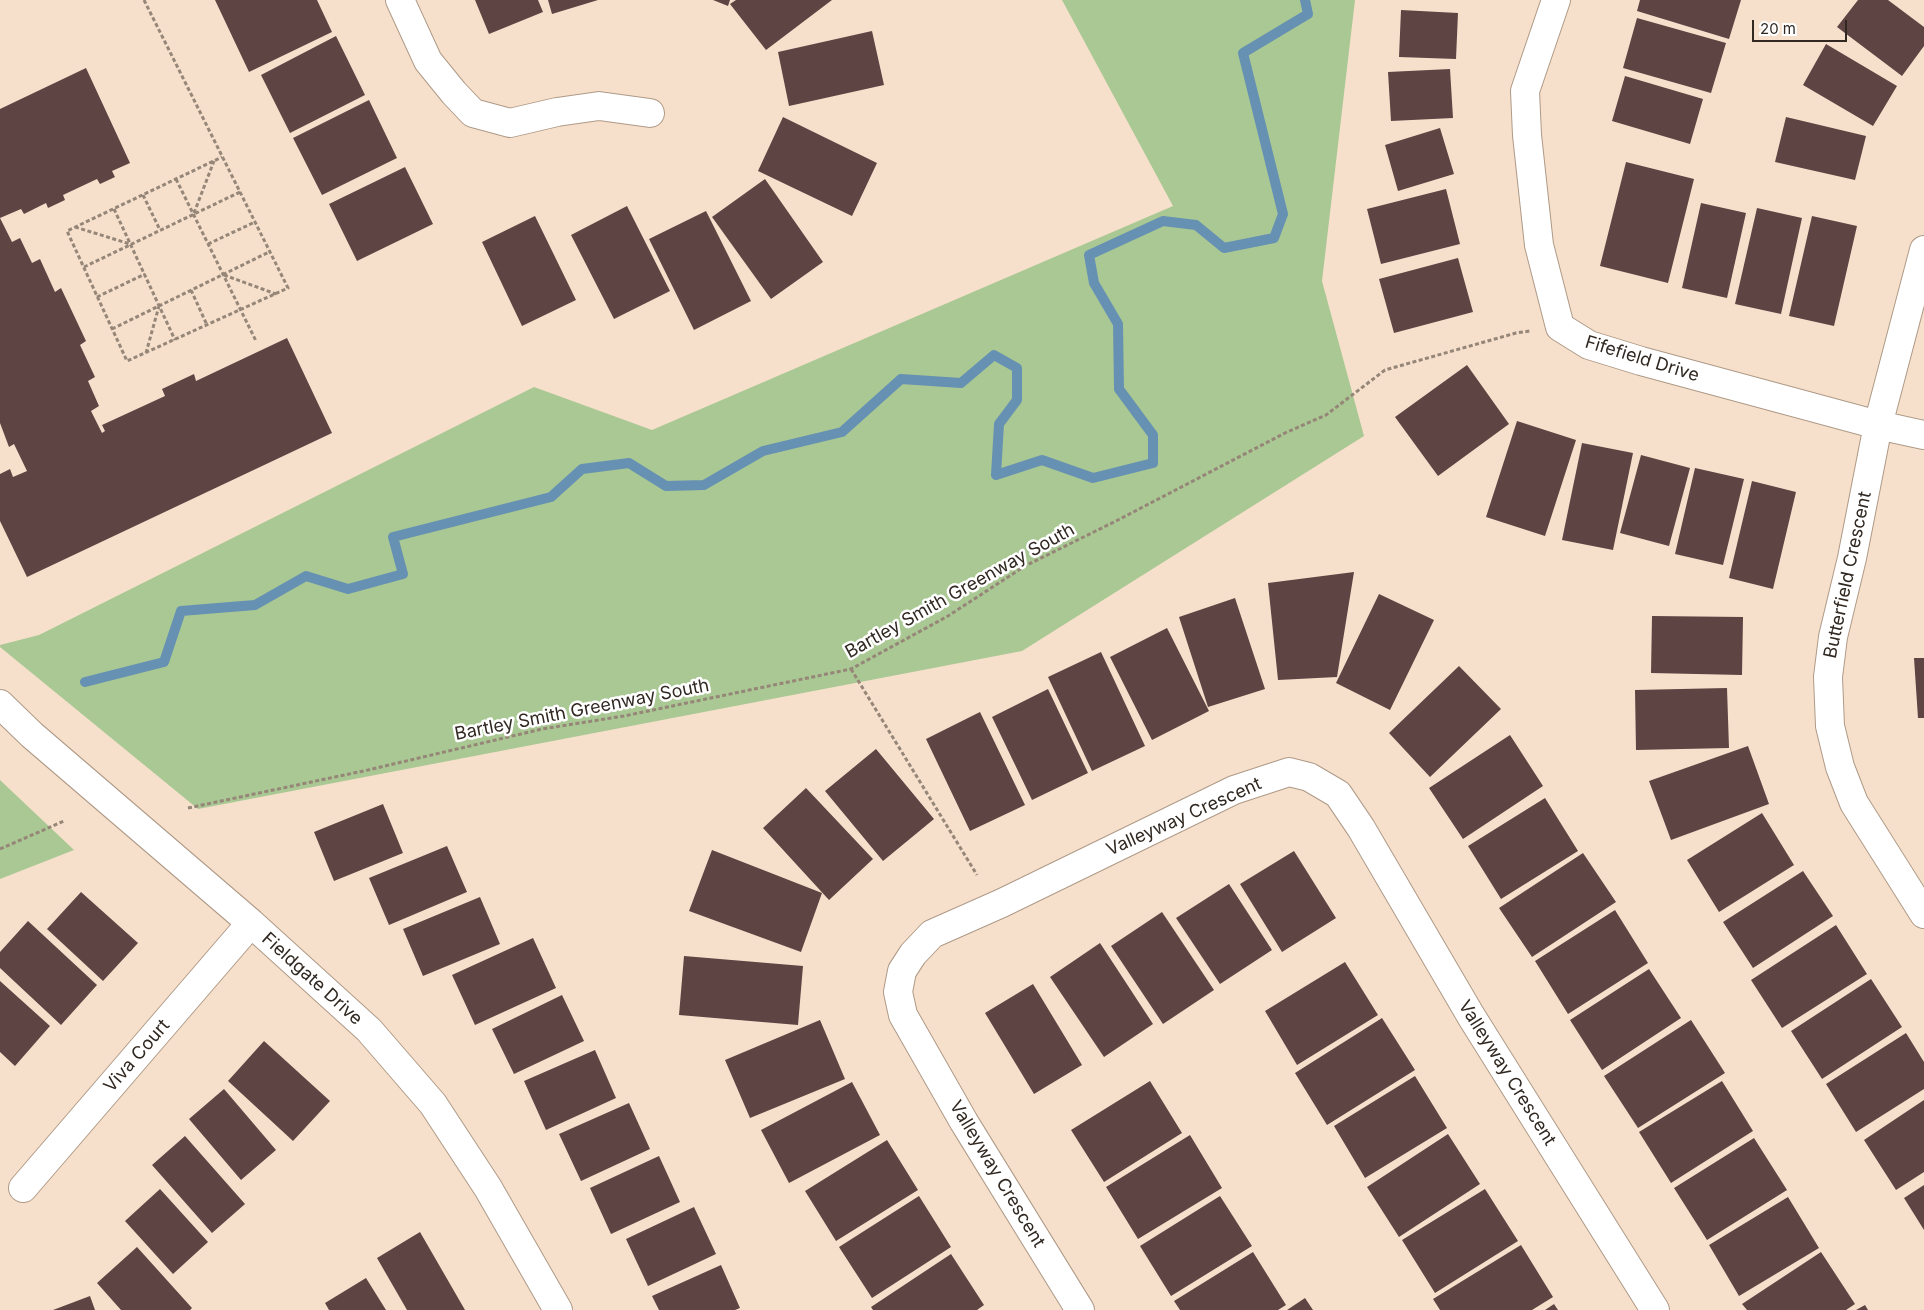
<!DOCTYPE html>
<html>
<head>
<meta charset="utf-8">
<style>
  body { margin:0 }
  #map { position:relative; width:1924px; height:1310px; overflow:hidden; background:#f6e0cc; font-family:Inter,sans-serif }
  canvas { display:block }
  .scale { position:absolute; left:1752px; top:20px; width:95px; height:22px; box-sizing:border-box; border:2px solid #302821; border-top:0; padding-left:6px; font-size:15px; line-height:18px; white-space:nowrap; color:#302821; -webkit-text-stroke:4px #fff; paint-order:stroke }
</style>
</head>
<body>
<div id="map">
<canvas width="1924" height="1310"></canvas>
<div class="scale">20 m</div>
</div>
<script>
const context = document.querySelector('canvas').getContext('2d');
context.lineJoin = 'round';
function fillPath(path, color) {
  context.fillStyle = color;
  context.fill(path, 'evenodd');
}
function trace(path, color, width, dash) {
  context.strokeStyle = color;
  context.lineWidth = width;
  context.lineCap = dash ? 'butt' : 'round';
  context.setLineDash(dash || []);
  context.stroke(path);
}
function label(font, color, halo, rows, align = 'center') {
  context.font = font + ' Inter,sans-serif';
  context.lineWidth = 5;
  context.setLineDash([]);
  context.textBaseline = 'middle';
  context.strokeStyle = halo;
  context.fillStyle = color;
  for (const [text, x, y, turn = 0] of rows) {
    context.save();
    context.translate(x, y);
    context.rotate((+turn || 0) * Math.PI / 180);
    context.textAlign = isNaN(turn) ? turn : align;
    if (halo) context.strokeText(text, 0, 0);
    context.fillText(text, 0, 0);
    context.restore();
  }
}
fillPath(new Path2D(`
  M1062,0h293l-33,281 42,155 -342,215 -824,158 -198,-162v-2l39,-10 495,-248 118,43 521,-224z
  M0,780l74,70 -74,29z`), '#aac893');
trace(new Path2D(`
  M85,682l79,-20 17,-51 74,-6 51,-29 42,13 55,-15 -10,-37 158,-40 31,-28 47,-6 37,23 38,-1 59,-34 79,-19 59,-53 60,4 33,-28 23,13v32l-18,24 -3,51 46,-15 51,18 60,-15v-28l-34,-46 -1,-65 -24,-41 -5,-28 74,-34 33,4 28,23 50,-10 9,-24 -40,-161 65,-39 -3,-14`), '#6691b3', 10);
fillPath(new Path2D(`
  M215,0h102l15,32 -83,40z
  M475,0h63l5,12 -54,22z
  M548,0h50l-46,14z
  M713,0h17l-2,6z
  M736,0h96l-66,50 -36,-46z
  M1640,0h101l-12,39 -92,-28z
  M1858,0h30l36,27v19l-22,30 -65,-49z
  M1401,10l57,3 -2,46 -57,-2z
  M1637,18l89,25 -15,50 -88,-25z
  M872,31l12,54 -95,21 -11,-54z
  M336,36l29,59 -75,38 -29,-58z
  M1826,44l71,42 -24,40 -70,-41z
  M86,68l44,95 -18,8 3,6 -15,7 -3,-5 -34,16 2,5 -17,8 -2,-5 -22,11 -3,-5 -21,9 12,24 8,-4 12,25 8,-4 15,33 6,-4 25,53 -6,4 15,32 -7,4 11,25 -8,5 11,22 3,-2 -3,-6 63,-29 -3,-7 32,-15 2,7 91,-43 45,95 -305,144 -27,-56v-47l10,-5 3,8 14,-6 -13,-27 -5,3 -9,-24v-314z
  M1450,69l3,49 -62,3 -3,-49z
  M1625,76l78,23 -13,45 -78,-23z
  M369,100l28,58 -75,37 -29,-57z
  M783,117l94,46 -25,53 -94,-45z
  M1786,117l80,19 -11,44 -80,-18z
  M1440,128l14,46 -56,17 -13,-46z
  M1626,162l68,17 -26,104 -68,-17z
  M405,167l28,57 -76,37 -28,-57z
  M765,179l58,83 -52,37 -59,-82z
  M1446,189l14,55 -79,20 -14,-55z
  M1701,203l45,10 -19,85 -45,-10z
  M627,206l43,85 -56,28 -43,-84z
  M1757,208l45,10 -21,96 -46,-10z
  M706,211l45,90 -57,29 -45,-91z
  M535,216l41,84 -54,26 -40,-84z
  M1812,216l45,10 -23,100 -45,-10z
  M1458,258l15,54 -79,21 -15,-54z
  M1467,365l42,59 -71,52 -43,-59z
  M1517,421l59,19 -31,96 -59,-19z
  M1582,443l51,10 -20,97 -51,-10z
  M1641,455l49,13 -21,78 -49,-13z
  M1695,468l49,11 -21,86 -48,-11z
  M1752,481l44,11 -23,97 -44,-11z
  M1354,572l-17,105 -59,3 -10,-97z
  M1379,594l55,26 -44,90 -54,-27z
  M1235,598l30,91 -57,18 -29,-90z
  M1652,616l91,1 -1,58 -91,-2z
  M1167,628l42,83 -57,29 -42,-83z
  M1101,652l44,94 -53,25 -44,-94z
  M1914,658h10v60h-6z
  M1459,666l42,43 -71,68 -41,-44z
  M1727,688l2,60 -93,2 -1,-60z
  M1048,689l40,84 -56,27 -40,-83z
  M980,712l45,93 -55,26 -44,-92z
  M1510,735l33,51 -80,53 -34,-51z
  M1748,746l21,58 -98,36 -22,-59z
  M876,749l58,70 -51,42 -58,-70z
  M806,788l67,71 -44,41 -66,-72z
  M1545,798l33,53 -77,48 -33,-53z
  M383,804l20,49 -69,28 -20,-49z
  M1762,813l32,52 -75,47 -32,-52z
  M447,846l20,46 -78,33 -20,-47z
  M712,850l110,43 -21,59 -112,-41z
  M1294,851l42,67 -54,34 -42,-68z
  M1583,853l33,49 -84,55 -33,-49z
  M1803,871l30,45 -80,52 -30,-46z
  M1229,884l43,66 -52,34 -44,-66z
  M81,892l57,51 -35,38 -56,-52z
  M480,897l20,47 -77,32 -20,-47z
  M1615,910l33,53 -80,51 -33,-53z
  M1162,912l52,78 -51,34 -52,-78z
  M28,921l69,64 -36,40 -61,-57v-16z
  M1836,925l31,49 -85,54 -31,-48z
  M533,938l23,50 -81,37 -23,-50z
  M1100,943l53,81 -49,33 -54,-80z
  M684,956l119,10 -5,59 -119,-10z
  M1345,962l33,53 -81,50 -32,-54z
  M1649,969l32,49 -79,52 -32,-50z
  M1871,979l31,48 -80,52 -31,-48z
  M0,981l50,45 -35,40 -15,-14z
  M1033,984l49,81 -48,29 -49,-81z
  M562,995l22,46 -70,33 -22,-45z
  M1382,1018l33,52 -88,55 -32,-52z
  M820,1020l25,59 -95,39 -25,-58z
  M1691,1020l34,53 -87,55 -34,-52z
  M1906,1033l18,29v27l-68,43 -30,-48z
  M264,1041l66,60 -37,40 -65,-60z
  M595,1050l21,48 -70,32 -22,-49z
  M1415,1076l32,52 -82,50 -31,-52z
  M1150,1081l32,52 -78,49 -33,-52z
  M1722,1081l31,50 -82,52 -32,-51z
  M852,1082l28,53 -91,48 -28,-53z
  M224,1089l52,61 -35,30 -52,-61z
  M1924,1100v72l-28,18 -32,-50z
  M629,1103l21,46 -69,32 -22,-47z
  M1448,1134l32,50 -81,53 -32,-50z
  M1190,1135l32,53 -84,51 -32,-52z
  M185,1136l60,68 -33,29 -60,-68z
  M1754,1138l33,52 -80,50 -33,-52z
  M887,1140l31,50 -82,51 -31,-50z
  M659,1156l21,46 -69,32 -21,-46z
  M1924,1185v45l-20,-32z
  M160,1189l48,53 -35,32 -48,-53z
  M1485,1189l33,52 -83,52 -33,-53z
  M919,1196l32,51 -79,51 -33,-51z
  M1220,1196l32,50 -81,50 -31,-50z
  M1788,1197l31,51 -80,48 -30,-51z
  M694,1207l22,47 -68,32 -22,-47z
  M420,1232l45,78h-58l-30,-52z
  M1521,1245l32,52 -21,13h-92l-7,-11z
  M137,1247l55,61 -2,2h-69l-24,-27z
  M1253,1252l33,53 -8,5h-98l-6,-9z
  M1821,1252l34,52 -9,6h-99l-5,-6z
  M951,1254l33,51 -7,5h-104l-2,-3z
  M721,1265l19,43 -5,2h-76l-7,-14z
  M366,1278l20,32h-57l-4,-7z
  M90,1296l5,14h-42z
  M1305,1298l8,12h-26z
  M1554,1304l4,6h-13z
  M1865,1305l3,5h-12z`), '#5e4443');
const street = new Path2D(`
  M400,0l28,61 26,32 19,20 37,10 47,-11 42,-6 51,7
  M1556,0l-31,91 2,44 12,110 21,82 29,18 52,16 237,64 46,10
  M1924,250l-46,175 -26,133 -19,79 -5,40 2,49 10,41 14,36 70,111
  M0,704l32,31 219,188 118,107 64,74 55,84 70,122
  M23,1188l228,-265
  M1080,1310l-116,-188 -61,-107 -5,-23 4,-21 11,-17 19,-20 70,-31 232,-113 55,-18 20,5 29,17 23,34 110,188 184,294`);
trace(street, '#ae9a87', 30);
trace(new Path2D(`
  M144,0l144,288 -161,73 -60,-130 155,-74
  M176,179l80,162
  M143,195l17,35
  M114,209l61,131
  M194,213l20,-52
  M75,227l55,17
  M208,244l47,-22
  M84,267l156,-75
  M224,275l52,19
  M191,290l16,35
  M97,297l48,-23
  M112,329l157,-77
  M146,353l13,-47
  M851,669l126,206
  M188,808l180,-38 174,-41 82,-13 227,-47 97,-53 77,-50 93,-46 167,-87 41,-18 59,-45 131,-37 14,-2
  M0,849l64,-28`), '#958678', 3, [4, 2.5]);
trace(street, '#fff', 28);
label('18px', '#302821', '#fff', [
  ["Fifefield Drive",1642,359,17],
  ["Butterfield Crescent",1848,575,-78],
  ["Bartley Smith Greenway South",960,591,-29],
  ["Bartley Smith Greenway South",582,710,-11],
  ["Valleyway Crescent",1184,817,-24],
  ["Fieldgate Drive",312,979,42],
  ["Viva Court",137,1056,-49],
  ["Valleyway Crescent",1507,1073,58],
  ["Valleyway Crescent",997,1174,59]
]);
</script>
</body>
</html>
